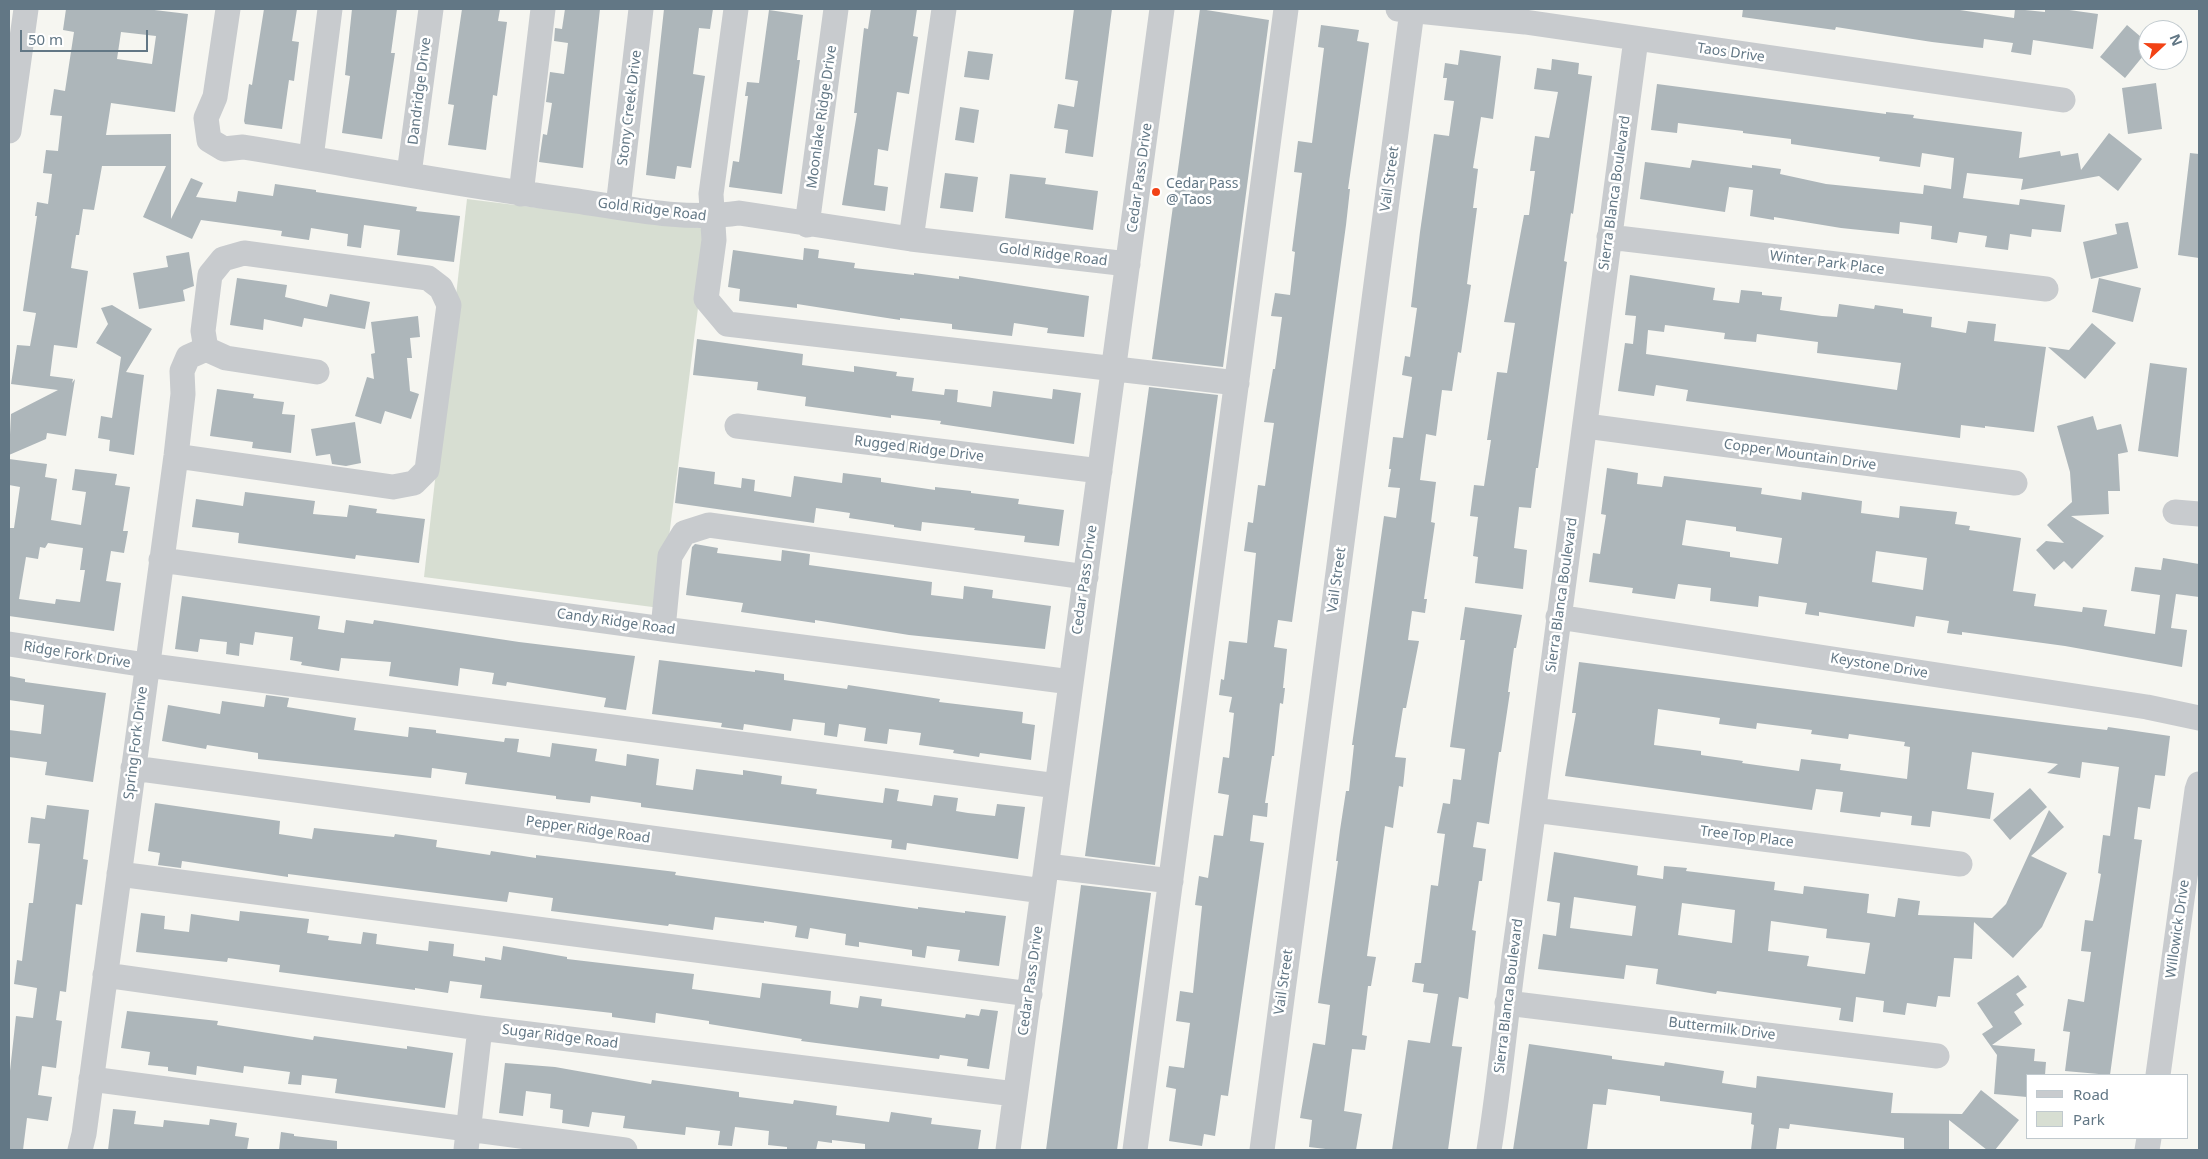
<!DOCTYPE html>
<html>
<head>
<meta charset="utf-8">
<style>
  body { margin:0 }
  #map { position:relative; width:2208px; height:1159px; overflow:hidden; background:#f6f6f1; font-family:"Noto Sans",sans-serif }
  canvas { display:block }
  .frame { position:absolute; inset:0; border:10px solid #627785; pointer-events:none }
  .legend { position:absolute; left:2026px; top:1074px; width:162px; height:65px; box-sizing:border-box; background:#fff; border:1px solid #c0c9ce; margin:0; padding:6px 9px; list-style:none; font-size:15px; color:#627785 }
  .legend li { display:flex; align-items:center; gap:10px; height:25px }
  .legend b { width:25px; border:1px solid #c0c9ce }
  .north { position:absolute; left:2138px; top:20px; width:50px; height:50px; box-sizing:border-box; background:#fff; border:1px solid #c0c9ce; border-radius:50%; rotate:69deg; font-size:14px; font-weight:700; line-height:20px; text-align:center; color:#627785 }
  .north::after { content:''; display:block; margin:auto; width:18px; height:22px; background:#f24215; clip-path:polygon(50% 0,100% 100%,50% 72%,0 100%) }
  .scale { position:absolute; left:20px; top:30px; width:128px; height:22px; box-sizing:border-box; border:2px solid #627785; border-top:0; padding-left:6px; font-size:15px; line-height:18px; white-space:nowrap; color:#627785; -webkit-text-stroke:4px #fff; paint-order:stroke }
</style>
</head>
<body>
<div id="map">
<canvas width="2208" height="1159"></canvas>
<div class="frame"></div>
<ul class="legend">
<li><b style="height:6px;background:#c8cbce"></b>Road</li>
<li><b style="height:14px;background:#d7ded2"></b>Park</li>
</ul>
<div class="north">N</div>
<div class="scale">50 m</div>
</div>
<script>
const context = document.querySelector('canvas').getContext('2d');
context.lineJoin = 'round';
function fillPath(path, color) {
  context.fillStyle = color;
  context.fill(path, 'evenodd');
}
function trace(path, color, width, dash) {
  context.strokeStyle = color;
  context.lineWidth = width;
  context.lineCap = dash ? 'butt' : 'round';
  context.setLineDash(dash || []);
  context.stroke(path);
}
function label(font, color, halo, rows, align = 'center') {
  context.font = font + ' "Noto Sans",sans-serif';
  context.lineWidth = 5;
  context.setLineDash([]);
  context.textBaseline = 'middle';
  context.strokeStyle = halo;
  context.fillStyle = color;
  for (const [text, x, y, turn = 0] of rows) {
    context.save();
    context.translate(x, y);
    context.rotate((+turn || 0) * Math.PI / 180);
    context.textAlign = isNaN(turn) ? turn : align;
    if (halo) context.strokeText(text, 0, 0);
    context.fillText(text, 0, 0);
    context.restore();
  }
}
fillPath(new Path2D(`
  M467,199l241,30 -48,379 -236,-31z`), '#d7ded2');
fillPath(new Path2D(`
  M66,9h80l42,5 -13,98 -64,-9 -5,32 65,-1v85l20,-41 12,5 -7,14 40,5 2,-11 35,5 2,-12 41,6v2l101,15 -1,4 44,5 -6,46 -57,-7 3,-25 -36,-5 -3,23 -14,-2 1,-12 -37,-6 -2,12 -28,-4 1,-5 -81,-11 -9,19 -49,-22 23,-51h-64l-8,44 -11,-1 -4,26h-3l-5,33 17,3 -11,77 -23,-3 -4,31 23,3 -1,4 3,-4 -9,57 -19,-3 -1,6 -37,16 2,-41 47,-24 -47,-6 6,-39 13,1 6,-33 -13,-2 14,-95h-2l2,-14 11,2 4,-30 -9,-1 3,-23 12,1 4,-35 -12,-1 4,-26 11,2 9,-59 -11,-2zM121,32l35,4 -4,28 -35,-5z
  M264,9h33l-5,32 7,1 -5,39 -5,-1 -7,49 -37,-5 -1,-3 5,-37 3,1z
  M352,9h45l-6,44h4l-13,86 -40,-6 8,-57 -5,-1z
  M462,9h38l-2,12 9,1 -10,74 -4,-1 -7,55 -38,-5 6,-40 -6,-1z
  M565,9h35l-17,159 -44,-6 4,-28 4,1 5,-32 -6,-1 4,-30 14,2 4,-31 -14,-2 1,-13 7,1z
  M664,9h49l-3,20 -11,-1 -6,46 12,2 -14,92 -14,-2 -2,13 -29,-4z
  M871,9h46l-4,27 5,1 -9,57 -12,-2 -9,59 -10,-2 -4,36 14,2 -3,24 -43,-6 15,-92h-3l10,-85 4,1z
  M1074,9h38l-19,148 -28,-4 3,-23 -14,-2 4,-24 16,3 4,-26 -13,-2z
  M1200,9l69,11 -46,347 -71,-8z
  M1743,9h210l61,9 1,-9 30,3v-3h17l36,5 -5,35 -60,-9 -2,15 -20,-3 2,-9 -29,-4 -1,9 -51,-6 -96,-15 -1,3 -93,-13z
  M769,10l34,5 -6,45h3l-18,134 -53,-7 4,-26 6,1 9,-66h-3l2,-14 12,1z
  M1321,25l38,5 -2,11 12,2 -21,146h2l-4,36 -54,397 -14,-2 -4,27 13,2 -4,39h2l-2,16 -3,-1 -6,53h-2l-7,47h3l-1,14 -14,-2 -3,26 14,2 -36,253 -7,-1 -6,41 -11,-2 -2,12 -33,-5 7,-52 -10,-2 3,-21 15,2 6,-45 -14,-2 4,-30 13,2 9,-87 -7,-1 4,-29 9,2 6,-43 9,1 6,-41 -11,-2 5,-36 6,1 5,-45 -5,-1 3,-15 -13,-2 2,-16 3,1 5,-39 18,2 9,-90 -12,-2 4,-29 5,1 5,-38 7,1 9,-63 -10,-1 9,-53h2l7,-52 -11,-1 4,-23 15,2 5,-43 -3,-1 10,-78 -8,-1 4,-31 14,2 12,-95 -6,-1z
  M2127,25l21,18v7l-23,28 -25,-21z
  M1460,50l41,6 -8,63 -12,-2 -8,51 5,1 -5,39h4l-10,76 4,1 -10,68 -3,-1 -6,39 -10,-1 -6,46 -10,-2 -6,46 16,2 -5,40 4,1 -11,76h3l-2,14 -13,-2 -4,29 11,1 -13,67h-3l-8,49 11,1 -3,29 -4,-1 -6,42 -8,-2 -18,130 9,1 -5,29h-3l-6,49 5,1 -2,14 -13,-1 -8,62 18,3 -6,36h-22l-25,-3 3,-27 -12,-2 13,-75 12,2 5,-40 -12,-2 20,-142h-2l4,-31 6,-39h3l5,-46h-2l32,-229 12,2 4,-30 -12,-1 3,-18h-2l4,-32 10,1 9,-61 -10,-2 3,-19 5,1 7,-49 -6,-1 9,-75 14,-98 15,2 5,-35 -10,-1 3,-22h-4l2,-15 13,2z
  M968,51l25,3 -4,26 -25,-3z
  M1552,59l27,4 -1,11 14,2 -19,138 -2,-1 -7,48 3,1 -29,206h-2l-5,40 -12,-1 -5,41 13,2 -4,39 -48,-6 3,-26 -5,-1 5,-39 -8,-1 4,-31 10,1 7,-46h-4l10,-68 10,1 8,-50 -11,-1 20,-107h5l6,-44h-5l5,-35 14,2 9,-46 -24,-3 3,-21 14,2z
  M2156,83l6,46 -34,5 -6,-46z
  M1657,84l229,30v-2l28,3 -1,3 109,14 -3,26 41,-7 1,5 17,-3 3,17 28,-37 33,26 -24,32 -19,-15 -78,14 2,-11 -56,-6 -4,25 56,7 1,-6 45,6 -4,27 -29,-3 -1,8 -21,-3 -2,16 -23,-3 2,-11 -28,-4 -2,11 -26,-4 1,-13 -32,-4 -1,12 -58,-6 -67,-11v3l-24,-4 3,-26 -24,-3 -4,25 -85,-13 5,-37 45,6 2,-8 60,8v-3l29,4 -1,5 46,10 97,10 1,-9 27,4 3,-31 -32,-5 -2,14 -41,-6 1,-4 -89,-13v-5l-48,-6v-2l-65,-8 -1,10 -26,-3z
  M960,107l19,3 -5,33 -19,-3z
  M2190,153l9,1v104l-21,-3z
  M945,173l33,4 -5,35 -33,-4z
  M1010,174l36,4 -1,6 53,7 -5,39 -88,-12z
  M2128,222l10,46 -47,11 -8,-37 34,-8 -2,-10z
  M804,248l15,2 -1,8 37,5 -1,5 60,7v-2l45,6v-3l130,20 -5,41 -37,-4 1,-5 -34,-5 -2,13 -60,-7v-5l-52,-6v2l-103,-16v4l-58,-7 1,-12 -12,-2 5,-37 70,10z
  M189,252l5,34 -11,4 2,11 -46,8 -6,-36 35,-6 -2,-11z
  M1630,275l85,13 -2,12 26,3 2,-13 21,2v3l20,2 -2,13 42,6 15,1 2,-13 35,5 1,-4 28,4v4l29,4 -1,10 35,6 2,-12 28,3 -2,17 52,6 -12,85 -49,-6v2l-24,-3 -1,13 -274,-37 2,-11 -32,-5 -2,11 -36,-5 7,-48 8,1 3,-28 -11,-1zM1665,325l60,8 -1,6 32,3 1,-8 61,8 -1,11 84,10 -4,27 -251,-36 2,-24 16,2z
  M237,278l50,7 -2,12 42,10 3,-13 40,8 -5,27 -61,-11 -2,9 -38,-8 -1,11 -33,-5z
  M2099,278l42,10 -8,34 -41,-10z
  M112,305l40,24 -26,43 18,3 -10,80 -25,-4 1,-11 -12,-2 3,-22 11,2 9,-61 -25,-14 12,-19 -7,-16z
  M418,316l2,21 -10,1 2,20h-5l3,33 9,3 -8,25 -26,-8 -4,13 -26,-8 12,-39 7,2 -3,-25 4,-1 -4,-31z
  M2092,323l24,20 -31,36 -37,-32 21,3z
  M697,339l106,15 -1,11 52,7v-6l43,6 -1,4 18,2 -2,13 32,4 1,-6 13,1 -1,12 34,5 2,-16 59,8 1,-10 28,4 -7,51 -134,-20 1,-3 -50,-6v3l-86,-12 1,-9 -49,-7 1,-8 -65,-7z
  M2150,363l37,5 -9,89 -40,-6z
  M1149,387l69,8 -63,470 -70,-9z
  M217,389l37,5 -1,4 31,4 -2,12 13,1 -4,38 -39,-5 1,-6 -43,-6z
  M2093,416l4,14 24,-6 7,28 -10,2 2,37h-12l1,23 -38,2 33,20 -32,33 -8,-8 -10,9 -18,-20 10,-9 18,2 -17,-18 25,-23 -2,-30 -13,-46z
  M355,422l6,41 -15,3 -14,-2 -2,-10 -14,2 -5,-27z
  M9,459l38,5 -2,13 12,2 -6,41 30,5 5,-33 -14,-2 3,-21 42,5 -2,11 15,2 -7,44h5l-4,22 -13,-2 -5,30 15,2 -7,48 -105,-15v-88h5l6,-41 -11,-2zM48,543l35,5 -3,22h5l-5,32 -24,-3 -1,5 -36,-5 7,-42 12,2 2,-12 5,1z
  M679,467l36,5 -1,12 27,4 1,-10 13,2 -1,11 37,6 3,-21 48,7 1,-10 38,5v4l54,8v-3l36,4v2l48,6 -1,5 46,6 -5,36 -35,-4 1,-6 -51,-6 1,-2 -53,-6 -1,9 -27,-4v-2l-45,-7 1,-5 -34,-5 -2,15 -139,-20z
  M1607,468l31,5 -1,11 25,3 2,-11 98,12 -1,6 40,6 1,-8 60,9 -1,12 38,5 1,-12 57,6 -2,12 15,2 -1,4 52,8 -8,53 23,3 -2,12 48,6 1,-5 24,3 -3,16 51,8 5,-39 -29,-4 4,-24 26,3 2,-12 36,6v33l-23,-3 -5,34 16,2 -5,37 -117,-21 -103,-14v3l-15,-2 2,-12 -33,-5 -2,11 -95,-15v4l-14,-2 2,-11 -48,-7 -1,11 -48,-6 1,-13 -33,-4 -3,15 -43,-6 1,-5 -44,-6 4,-29 7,1 6,-39 -5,-1zM1686,520l50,7v4l46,7 -4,26 -48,-7v-5l-48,-7zM1876,551l51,7 -4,32 -51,-8z
  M245,492l70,9 -2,13 34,3 2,-12 28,4 -1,4 49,6 -6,44 -63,-8 -1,4 -117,-16 1,-10 -47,-6 4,-28 47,7z
  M695,544l23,4 -1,5 64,8 1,-11 28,4 -1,11 123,17 -1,13 32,4 1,-13 29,4 -1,8 59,8 -6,43 -136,-14 -94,-15v3l-74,-11 2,-9 -57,-8 6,-48z
  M182,596l138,20 -2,13 26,4 2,-13 27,4 1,-4 145,22 116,14 -9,54 -22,-3 2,-9 -99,-16 -1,4 -14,-2 2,-11 -34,-5 -2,18 -69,-10 2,-14 -50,-4 -2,13 -38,-6 1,-3 -12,-2 3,-23 -38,-5 -2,13 -13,-2 -1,13 -13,-2 1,-12 -27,-3 -2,13 -23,-3z
  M1465,607l57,8 -6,33h-2l-6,44h2l-9,60h-2l-10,72 -12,-2 -4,25 13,2 -4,32h-3l-7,49 4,1 -8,68 -9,-2 -7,49 10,1 -14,103h-56l16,-110 22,3 8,-49 -15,-2 1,-8 -12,-2 3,-19h6l10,-78 7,1 7,-52 -8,-1 6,-30 7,1 3,-25 8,1 4,-31 -15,-2 15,-107h-5z
  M659,660l96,12v-2l29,4v6l63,9 1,-4 92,14 -1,3 84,10 -1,11 13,2 -4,35 -51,-7 -1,4 -26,-4 1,-3 -35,-5 2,-12 -32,-4 -2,15 -23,-3 2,-13 -27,-4 -2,13 -13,-2 1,-12 -32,-4 -2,12 -47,-7 -1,6 -22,-3 1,-4 -70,-9z
  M1579,662l486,63 42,5 1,-3 62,9 -5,40 -10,-1 -5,34 -12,-2 -4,32 8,1 -32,235 -45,-4 5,-39 -7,-1 5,-32 16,3 7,-50 -10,-1 4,-31 8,1 8,-47 -3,-1 5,-38 7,1 9,-69 -37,-5 -2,16 -33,-5 11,-9 -86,-12 -5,37 27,4 -4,26 -58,-8 -2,16 -19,-2 1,-9 -31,-4 -1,5 -40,-5 3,-20 -27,-3 -4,21 -247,-34 11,-63h-4zM1658,709l62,9 -1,6 37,5 1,-6 55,7 -1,4 37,5 1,-5 56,8 -1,4 6,1 -3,32 -67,-9 1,-6 -40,-5 -2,12 -57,-8 1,-2 -42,-6v-4l-47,-6z
  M9,676l16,3v3l81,11 -13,89 -48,-7 2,-13 -38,-5v-27l32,4 3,-29 -35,-5z
  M266,695l23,3 -2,9 69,11 -2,12 54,7 1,-10 27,3v3l68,9 1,-4 14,1 -2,13 33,5 2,-14 45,6 -2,12 31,5 1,-12 32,5 -3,26 37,5 3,-21 47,6v-5l39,6 -1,8 36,5 -1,5 67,9 2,-15 14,2 -2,11 35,5 2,-11 24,3 -2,13 12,2 27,3 2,-12 28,3 -7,52 -111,-16 -1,7 -15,-2 1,-8 -251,-33v-4l-50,-7 -1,7 -34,-4v-3l-91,-12 2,-11 -35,-5 -1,10 -173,-19v-6l-51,-8 -1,4 -44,-8 6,-36 52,9 2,-13 42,6z
  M2030,788l17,19 -37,33 -17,-20z
  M155,803l125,18 -1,13 33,5 2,-11 80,9 1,-3 42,6 -1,7 54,8 1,-4 45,7v-3l115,14 25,3 -1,3 243,34v-2l47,6v-2l41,5 -7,50 -41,-5 2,-11 -33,-4 -2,12 -13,-2v-6l-53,-8v5l-14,-2 1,-11 -36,-6 -2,11 -13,-2 2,-11 -33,-5v2l-49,-6 -2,13 -44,-6 -1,2 -117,-15 2,-13 -44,-6 -2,10 -219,-28v3l-106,-16 -1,7 -23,-3 2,-12 -12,-2z
  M47,805l42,5 -6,49 5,1 -6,45 -6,-1 -10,88 -6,-1 -4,29 6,1 -6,47 -14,-2 -4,29 14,2 -4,24 -21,-3 -4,32h-14v-70l7,-64 17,2 4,-30 -23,-4 3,-24 5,1 7,-58h4l7,-59 -12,-1 3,-26 14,2z
  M2049,810l15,17 -33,29 36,17 -25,54 -29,31 -39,-36 -2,37 -18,-1 -4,39 -12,-1 -2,11 -29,-4 -2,12 -22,-3 1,-11 -28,-4 -3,25 -14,-2 2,-12 -124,-17 -1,3 -60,-10 2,-15 -32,-4 -2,14 -86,-10 5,-35 13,2 4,-33 -13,-2 7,-49 84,14 -1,9 26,4 1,-13 23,2 -1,3 89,11 -1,8 29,4 1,-8 65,8 -2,19 28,4 3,-19 22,3 -2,14 74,3 14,-14zM1574,897l62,9 -4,30 -62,-8zM1682,903l53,7 -3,33 -54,-8zM1771,921l56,8 -1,9 44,5 -5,31 -58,-8 2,-10 -41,-5z
  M1081,885l70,8 -34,257h-71z
  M240,911l69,8 -2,14 22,3 -1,4 33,4 2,-12 14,2 -1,10 52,7 1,-10 25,3 -1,12 32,5v-4l16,3 2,-14 64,11v2l127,15 -2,15 68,9 2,-15 69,8 -1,13 28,4 2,-12 22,3 -1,7 84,12 1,-4 13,2 2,-7 17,2 -9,58 -22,-3 1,-7 -28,-4 -1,4 -138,-18 1,-2 -93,-15v-3l-53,-8 -1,10 -43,-6v-4l-132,-15 2,-13 -32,-4 -2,12 -33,-5v2l-136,-18 1,-7 -52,-7 -1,4 -91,-10 5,-39 24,3 -1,13 25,3 2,-18 48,7z
  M2018,975l9,12 -11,7 8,11 -10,7 8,12 -30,21 43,4 -1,12 12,1 -1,13h-18v22l-33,-3 3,-39 -15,-21 11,-7 -16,-24z
  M127,1011l91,10 -1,4 96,15 1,-4 93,13v-3l46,7 -8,55 -110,-15 2,-14 -35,-4 -1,10 -13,-1 2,-12 -46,-6 -1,7 -46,-7 -1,9 -28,-4v-4l-20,-2 2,-13 -29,-4z
  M1529,1044l83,12v3l52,7 1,-4 59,9 -2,12 34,5 1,-12 136,17 -2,20 71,1 19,-24 38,30 -24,30h-8l-38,-30v29h-45v-11l-114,-14 -1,5 -10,-1 -3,22h-25l3,-25 -3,-1 1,-11 -92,-12v-5l-52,-7 -2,16 -13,-1 -6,46h-74z
  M505,1063l50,4 96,17 1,-4 87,12v5l54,7 1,-4 43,6 -1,9 53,7 2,-10 41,6 -1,6 50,6 -3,20h-113v-6l-33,-4v3l-14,-2 -2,9h-29v-3l-19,-2 1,-14 -34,-4 -3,19 -14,-1 2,-14 -34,-4 -1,8 -62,-7 2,-12 -33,-4 -3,15 -27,-4 1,-13 -13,-2 1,-14 -25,-3 -3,25 -24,-3z
  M113,1109l23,2 -2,13 29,3 1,-7 45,5 1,-6 27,4 -2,13 14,2 -2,12h-139z
  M281,1132l13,2v2l43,5v9h-58z`), '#adb6ba');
trace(new Path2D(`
  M228,9l-13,88 -9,21 3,22 15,9 19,-2c111,18 222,39 334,54 52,8 110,20 162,12l172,26 217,25
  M736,9l-25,185 3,46 -8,59 21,25 510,59
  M1398,9l127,13 538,78
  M9,131l17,-122
  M311,158l19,-149
  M409,174l22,-165
  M521,194l22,-185
  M618,207l23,-198
  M807,225l29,-216
  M1609,237l437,52
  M911,239l33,-230
  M206,349l20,9 91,14
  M737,426l363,45
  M1586,426l429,57
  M176,456l217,31 21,-4 13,-13 22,-165 -8,-17 -13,-10 -184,-25 -21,6 -13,16 -7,56 3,18
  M2175,512l24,2
  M161,560l502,69 408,53
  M1558,617l589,90 52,11
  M663,629l7,-73 14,-23 25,-8 377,52
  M9,644l137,21 911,121
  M133,768l910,123
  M1534,810l426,54
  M1047,866l124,15
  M119,874l911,120
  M105,975l375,53 535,66
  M1507,1003l430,53
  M2158,1075l39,-285 2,-6
  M91,1079l534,71
  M80,1150l4,-16 92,-678 7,-62 -1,-23 6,-14 18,-8
  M466,1150l14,-122
  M1008,1150l154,-1141
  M1135,1150l151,-1141
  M1262,1150l150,-1139
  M1489,1150c12,-74 18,-149 29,-223 41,-296 77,-592 118,-888
  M2147,1150l2,-12`), '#c8cbce', 25);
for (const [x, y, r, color] of [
  [1156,192,5,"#f24215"]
]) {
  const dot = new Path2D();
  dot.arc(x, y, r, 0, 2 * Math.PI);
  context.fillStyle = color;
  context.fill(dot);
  trace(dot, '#fff', 2);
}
label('14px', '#627785', '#fff', [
  ["Taos Drive",1731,53,8],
  ["Dandridge Drive",420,91,-83],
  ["Stony Creek Drive",630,108,-83],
  ["Moonlake Ridge Drive",822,117,-82],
  ["Cedar Pass Drive",1140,178,-82],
  ["Vail Street",1390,179,-82],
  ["Sierra Blanca Boulevard",1615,193,-82],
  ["Gold Ridge Road",652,210,7],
  ["Gold Ridge Road",1053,255,7],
  ["Winter Park Place",1827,263,7],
  ["Rugged Ridge Drive",919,449,7],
  ["Copper Mountain Drive",1800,455,8],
  ["Cedar Pass Drive",1085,580,-82],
  ["Vail Street",1337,580,-82],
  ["Sierra Blanca Boulevard",1562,595,-82],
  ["Candy Ridge Road",616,622,8],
  ["Ridge Fork Drive",77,655,9],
  ["Keystone Drive",1879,666,9],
  ["Spring Fork Drive",136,743,-83],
  ["Pepper Ridge Road",588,830,8],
  ["Tree Top Place",1747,837,7],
  ["Willowick Drive",2178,929,-82],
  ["Cedar Pass Drive",1031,981,-82],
  ["Vail Street",1284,982,-82],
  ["Sierra Blanca Boulevard",1509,996,-83],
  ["Buttermilk Drive",1722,1029,7],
  ["Sugar Ridge Road",560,1037,7]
]);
label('14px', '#627785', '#fff', [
  ["Cedar Pass",1166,184],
  ["@ Taos",1166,200]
], 'left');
</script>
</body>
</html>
